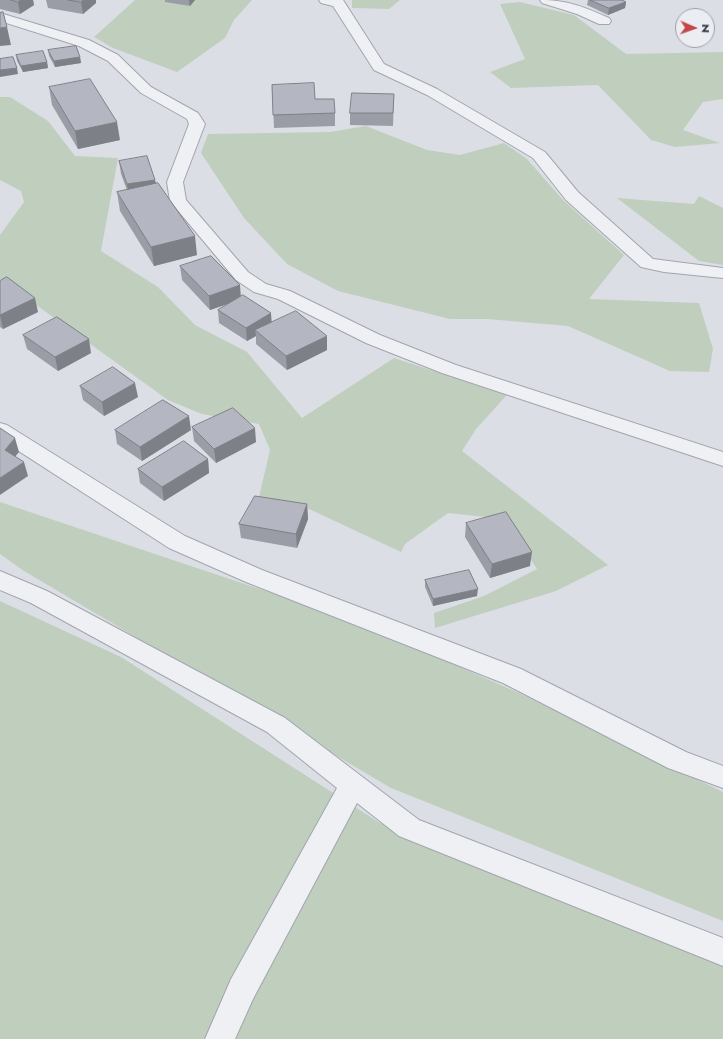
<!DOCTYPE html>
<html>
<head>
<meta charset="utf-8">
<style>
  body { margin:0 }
  #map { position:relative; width:723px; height:1039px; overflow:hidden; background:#dcdee5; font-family:Jost,sans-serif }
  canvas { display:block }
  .north { position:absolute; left:675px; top:8px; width:40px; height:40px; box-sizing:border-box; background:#ebedf3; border:1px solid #9d9fa9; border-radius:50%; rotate:92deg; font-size:11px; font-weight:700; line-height:16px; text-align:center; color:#272b3a }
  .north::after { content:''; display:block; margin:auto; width:14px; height:18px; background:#c3484b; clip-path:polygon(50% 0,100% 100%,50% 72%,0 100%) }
</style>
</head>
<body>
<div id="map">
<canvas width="723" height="1039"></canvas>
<div class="north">N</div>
</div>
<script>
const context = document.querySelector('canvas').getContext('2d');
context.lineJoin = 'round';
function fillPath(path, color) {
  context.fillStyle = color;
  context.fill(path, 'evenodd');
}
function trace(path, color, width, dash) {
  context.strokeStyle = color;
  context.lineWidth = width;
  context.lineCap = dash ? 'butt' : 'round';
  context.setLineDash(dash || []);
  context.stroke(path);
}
fillPath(new Path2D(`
  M135,0h117l-18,20 -9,18 -48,34 -64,-24 -19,-11z
  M352,0h48l-11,9 -37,-1z
  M520,2l54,13 52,39 97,-2v47l-20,3 -20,28 37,13 -45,4 -24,-7 -53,-55 -87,3 -21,-16 35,-13 -25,-55z
  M0,97h10l38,24 27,35 43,2 -17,93 57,36 37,38 52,27 55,66 92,-60 113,37 -31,34 -14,22 146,114 -52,26 -121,37 -1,-15 50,-17 53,-27 -33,-50 -56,-6 -43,31 -4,8 -94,-44 -51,2 14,-60 -11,-26 -57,-10 -34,-14 -168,-121v-44l24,-33 -3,-11 -21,-11z
  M366,126l61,24 33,5 44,-12 23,16 36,41 61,55 -35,44 110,4 14,46 -4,23 -39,-1 -102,-45 -81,-7h-37l-112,-28 -51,-27 -43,-46 -43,-65 7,-19 122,-2z
  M699,196l24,12v57l-24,-4 -82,-63 77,6z
  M0,502l358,120 161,71 204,99v129l-332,-133 -367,-217 -24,-17z
  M0,601l121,56 259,166 343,140v76h-723z`), '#c0cebe');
const minor = new Path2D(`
  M319,0h24l41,64 53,25 108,63 33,40 75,67 70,9v10l-59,-6 -23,-5 -75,-67 -33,-42 -106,-63 -53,-25 -41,-64 -12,-3z
  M540,0c28,0 44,7 69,18l2,3 -2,3h-10l-22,-10 -35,-11z
  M0,13l89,27 29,15 33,32 47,26 7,11 -22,58 3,18 62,72 18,12 24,7 90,44 76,30 267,87v14l-281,-93 -76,-30 -88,-44 -24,-7 -18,-12 -66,-79 -3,-19 22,-58 -2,-5 -46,-26 -33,-32 -29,-15 -79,-25z
  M0,423l7,2 178,111 77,34 259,99 165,83 37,14v22l-55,-20 -165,-85 -257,-101 -77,-34 -169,-109z
  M0,571l47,20 238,127 134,102 304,118v28l-324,-130 -42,-33 -104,196 -18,40h-30l26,-60 106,-191 -70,-56 -236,-129 -31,-13z`);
trace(minor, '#a2a5ae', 2);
fillPath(minor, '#eef0f4');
fillPath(new Path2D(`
  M0,0h33l1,5 -14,9 -20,-5z
  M46,0h50v3l-13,11 -35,-6z
  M165,0h30l-5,6 -25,-4z
  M588,0h34l4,2 -1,6 -17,7 -21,-10z
  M48,50l32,7 1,6 -26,4 -6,-11z
  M16,55l31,7 1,6 -25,4 -6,-11z
  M272,85l43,14 20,14v13l-61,2z
  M49,87l71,53 -42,9 -26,-44z
  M394,94l-1,32 -43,-1v-12z
  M119,161l36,19 1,3 41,72 -43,11 -34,-55 -3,-19 10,-2 -6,-16z
  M180,266l61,31 31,25 55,28 -40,20 -31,-26v-8l-9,5 -28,-18 -1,-13 10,-6 -18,6 -28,-30z
  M0,281l38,31 -35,17 -3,-2z
  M23,335l68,18 -33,18 -31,-22z
  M80,386l58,11 -34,19 -21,-16z
  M192,427l64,15 -40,21 -22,-22z
  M115,430h76l-49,31 -25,-17z
  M208,459l1,14 -45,28 -24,-18 -2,-14z
  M307,504l1,15 -11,29 -56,-10 -2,-14z
  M466,523l64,43 -40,12 -25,-41z
  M425,580l52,16 -44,10 -8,-19z`), '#9b9da6');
fillPath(new Path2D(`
  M21,0h12l1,5 -14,9 -2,-12z
  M84,0h12v3l-13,11 -2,-12z
  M189,0h6l-5,6z
  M626,2l-1,6 -17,7 1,-7z
  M7,27l4,18 -11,1v-18z
  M80,57l1,6 -26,4 -1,-6z
  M47,62l1,6 -25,4 -2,-6z
  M17,68l1,6 -18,3v-7z
  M117,122l3,18 -42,9 -3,-18z
  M155,180l2,13 -28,4 -2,-13z
  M195,236l2,19 -43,11 -3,-19z
  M240,285l1,14 -31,11 -1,-14z
  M35,298l3,14 -35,17 -3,-14z
  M271,313l1,14 -17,3 1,6 -9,5 -1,-13z
  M327,336v14l-40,20 -1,-14z
  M89,339l2,14 -33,18 -3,-14z
  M135,383l3,14 -34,19 -2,-14z
  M189,416l2,14 -49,31 -2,-14z
  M255,428l1,14 -40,21 -2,-14z
  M15,438l4,14 -10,12 -4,-14z
  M208,459l1,14 -45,28 -2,-14z
  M24,462l4,14 -28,19v-17z
  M307,504l1,15 -11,29 -1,-14z
  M532,552l-2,14 -40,12 2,-14z
  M478,589l-1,7 -44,10v-7z`), '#7e8087');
const building = new Path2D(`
  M11,0h10l-3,2z
  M68,0h16l-3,2z
  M590,0h32l4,2 -17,6z
  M3,12l4,15 -7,1v-15z
  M76,46l4,11 -26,4 -6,-11z
  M43,51l4,11 -26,4 -5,-11z
  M13,57l4,11 -17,2v-11z
  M90,79l27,43 -42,9 -26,-44z
  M314,83l1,16h19l1,14 -62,2 -1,-30z
  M352,93l42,1 -1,19h-43z
  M147,156l8,24 -28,4 -8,-23z
  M158,183l37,53 -44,11 -34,-55z
  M211,256l29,29 -31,11 -29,-30z
  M7,277l28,21 -35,17v-34z
  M243,295l28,18 -25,15 -28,-18z
  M296,311l31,25 -41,20 -31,-26z
  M57,317l32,22 -34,18 -32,-22z
  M113,367l22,16 -33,19 -22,-16z
  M163,400l26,16 -49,31 -25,-17z
  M233,408l22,20 -41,21 -22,-22z
  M0,428l15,10 -10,12 19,12 -24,16z
  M184,441l24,18 -46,28 -24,-18z
  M255,496l52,8 -11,30 -57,-10z
  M506,512l26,40 -40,12 -26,-41z
  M469,570l9,19 -45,10 -8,-19z`);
fillPath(building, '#b4b7c1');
trace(building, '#7e8087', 1);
</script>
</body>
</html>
